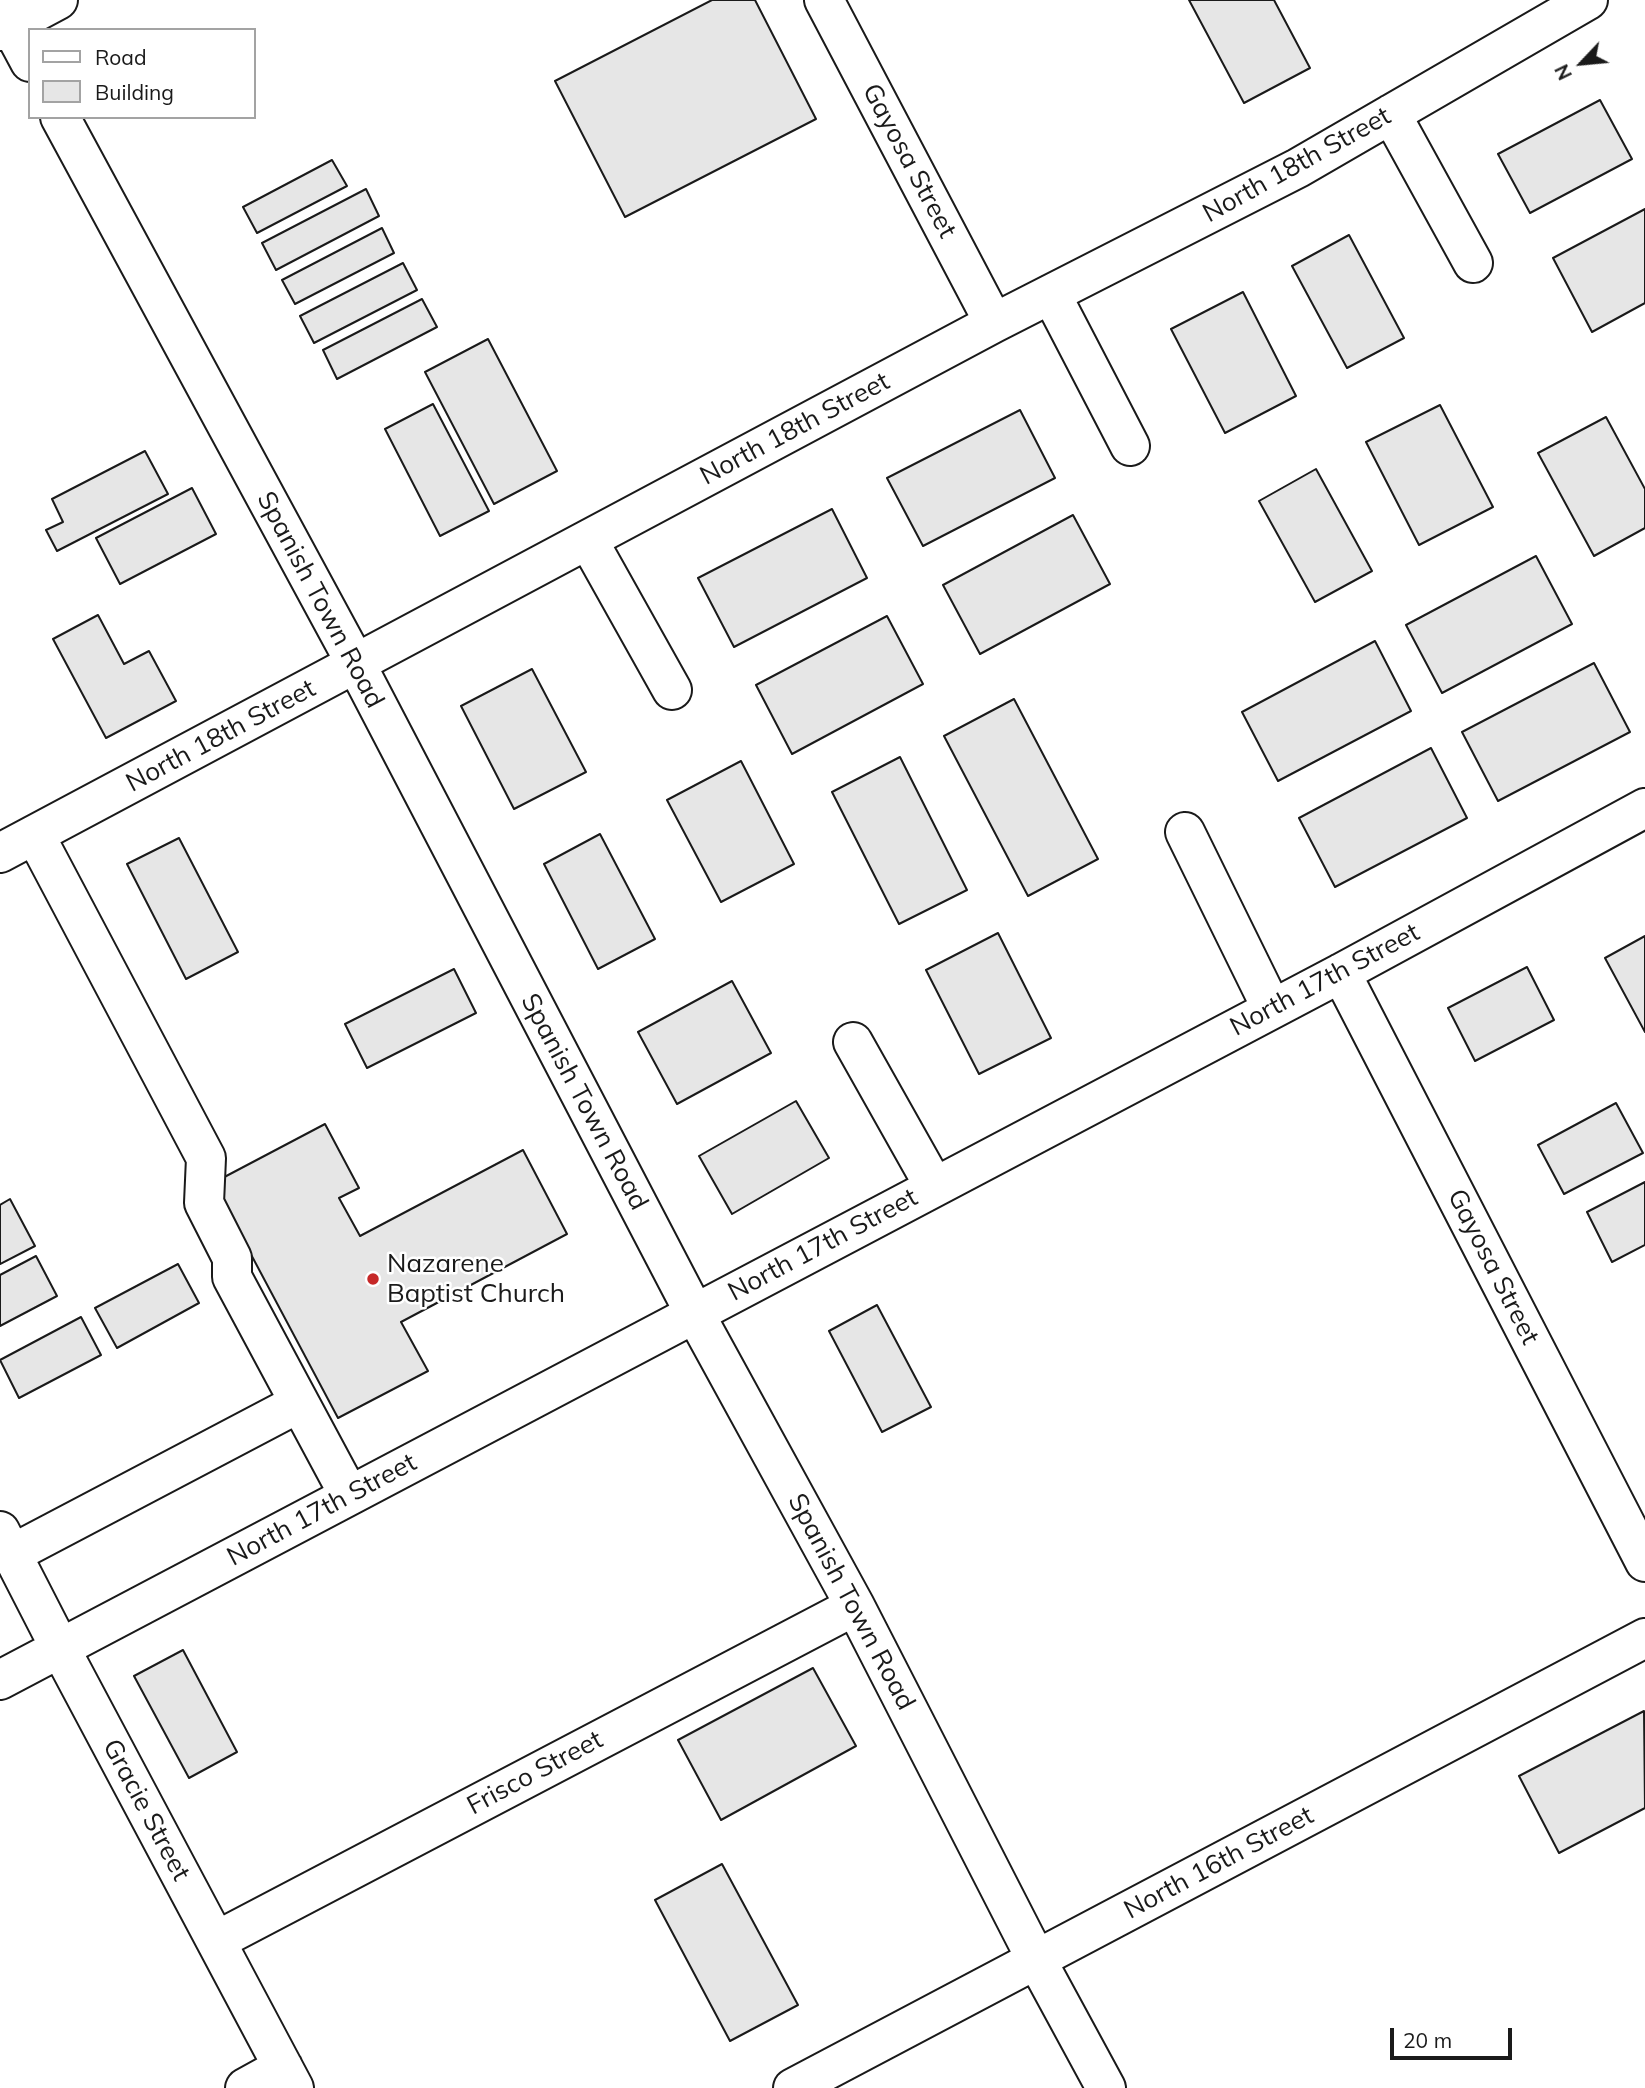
<!DOCTYPE html>
<html>
<head>
<meta charset="utf-8">
<style>
  body { margin:0 }
  #map { position:relative; width:1645px; height:2088px; overflow:hidden; background:#fff; font-family:Mulish,sans-serif }
  canvas { display:block }
  .legend { position:absolute; left:28px; top:28px; width:228px; height:91px; box-sizing:border-box; background:#fff; border:2px solid #a3a3a3; margin:0; padding:9px 12px; list-style:none; font-size:21px; color:#1a1a1a }
  .legend li { display:flex; align-items:center; gap:14px; height:35px }
  .legend b { width:35px; border:2px solid #a3a3a3 }
  .north { position:absolute; left:1547px; top:28px; width:70px; height:70px; -webkit-text-stroke:5px #fff; paint-order:stroke; rotate:244deg; font-size:19px; font-weight:700; line-height:28px; text-align:center; color:#1a1a1a }
  .north::after { content:''; display:block; margin:auto; width:24px; height:32px; background:#1a1a1a; clip-path:polygon(50% 0,100% 100%,50% 72%,0 100%) }
  .scale { position:absolute; left:1390px; top:2028px; width:122px; height:32px; box-sizing:border-box; border:4px solid #1a1a1a; border-top:0; padding-left:9px; font-size:21px; line-height:24px; white-space:nowrap; color:#1a1a1a; -webkit-text-stroke:5px #fff; paint-order:stroke }
</style>
</head>
<body>
<div id="map">
<canvas width="1645" height="2088"></canvas>
<ul class="legend">
<li><b style="height:9px;background:#fff"></b>Road</li>
<li><b style="height:19px;background:#e6e6e6"></b>Building</li>
</ul>
<div class="north">N</div>
<div class="scale">20 m</div>
</div>
<script>
const context = document.querySelector('canvas').getContext('2d');
context.lineJoin = 'round';
function fillPath(path, color) {
  context.fillStyle = color;
  context.fill(path, 'evenodd');
}
function trace(path, color, width, dash) {
  context.strokeStyle = color;
  context.lineWidth = width;
  context.lineCap = dash ? 'butt' : 'round';
  context.setLineDash(dash || []);
  context.stroke(path);
}
function label(font, color, halo, rows, align = 'center') {
  context.font = font + ' Mulish,sans-serif';
  context.lineWidth = 5;
  context.setLineDash([]);
  context.textBaseline = 'middle';
  context.strokeStyle = halo;
  context.fillStyle = color;
  for (const [text, x, y, turn = 0] of rows) {
    context.save();
    context.translate(x, y);
    context.rotate((+turn || 0) * Math.PI / 180);
    context.textAlign = isNaN(turn) ? turn : align;
    if (halo) context.strokeText(text, 0, 0);
    context.fillText(text, 0, 0);
    context.restore();
  }
}
const building = new Path2D(`
  M712,0h43l61,119 -191,98 -70,-136z
  M1189,0h85l36,68 -66,35z
  M1600,100l32,59 -102,54 -32,-59z
  M332,160l15,26 -90,47 -14,-26z
  M366,189l13,27 -103,54 -14,-27z
  M1645,209v94l-53,29 -39,-74z
  M382,228l12,25 -99,51 -13,-24z
  M1349,235l55,103 -57,30 -55,-102z
  M403,263l14,27 -103,53 -14,-27z
  M1243,292l53,104 -71,37 -54,-104z
  M422,299l15,28 -100,52 -14,-29z
  M488,339l69,132 -63,33 -69,-132z
  M433,404l56,107 -49,25 -55,-107z
  M1440,405l53,102 -74,38 -53,-103z
  M1020,410l35,68 -132,68 -36,-68z
  M1606,417l39,72v39l-51,28 -56,-103z
  M145,451l23,43 -111,57 -11,-21 17,-8 -11,-23z
  M1316,469l56,102 -57,31 -56,-101z
  M192,488l24,46 -96,50 -24,-46z
  M832,509l35,69 -133,69 -36,-69z
  M1073,515l37,69 -130,70 -37,-69z
  M1536,556l36,68 -130,69 -36,-68z
  M98,615l26,49 25,-13 27,50 -70,37 -53,-99z
  M887,616l36,68 -131,70 -36,-69z
  M1375,641l36,70 -133,70 -36,-69z
  M1594,663l36,69 -132,69 -36,-69z
  M532,669l54,103 -72,37 -53,-103z
  M1014,699l84,160 -70,37 -84,-160z
  M1431,748l36,70 -132,69 -36,-69z
  M900,757l67,133 -68,34 -67,-132z
  M741,761l53,103 -73,38 -54,-102z
  M600,834l55,105 -57,30 -54,-105z
  M179,838l59,114 -52,27 -59,-115z
  M998,933l53,105 -72,36 -53,-104z
  M1645,936v96l-40,-74z
  M1527,967l27,53 -79,41 -27,-53z
  M454,969l22,44 -109,55 -22,-44z
  M732,981l39,72 -94,51 -39,-72z
  M796,1101l33,57 -97,56 -33,-58z
  M1616,1103l27,50 -79,41 -26,-49z
  M325,1124l34,64 -20,10 21,38 163,-86 44,84 -166,88 27,49 -90,47 -125,-235z
  M1645,1182v63l-33,17 -25,-50z
  M10,1199l25,47 -35,18v-59z
  M36,1256l21,40 -57,30v-51z
  M178,1264l21,39 -82,45 -22,-40z
  M877,1305l54,102 -49,25 -53,-101z
  M81,1317l20,38 -82,43 -19,-38z
  M183,1650l54,102 -48,26 -55,-102z
  M813,1668l43,78 -135,74 -43,-80z
  M1644,1711l1,97 -86,45 -40,-77z
  M722,1864l76,141 -68,36 -75,-141z`);
fillPath(building, '#e6e6e6');
trace(building, '#1a1a1a', 2);
const minor = new Path2D(`
  M824,0l170,323
  M0,6l30,56
  M0,31l58,-31
  M1391,114l82,149
  M60,117l296,547 339,650 160,292 181,353 70,129
  M1051,294l79,152
  M588,540l84,150
  M1185,832l87,177
  M35,835l171,323 -2,45 28,55v19l117,218
  M0,853l994,-530 304,-155 290,-168
  M1341,973l304,589
  M853,1042l81,144
  M0,1531l60,117 234,440
  M12,1554l287,-151
  M0,1680l1341,-707 304,-165
  M216,1941l639,-335
  M245,2088l38,-21
  M793,2088l852,-450`);
trace(minor, '#1a1a1a', 42);
trace(minor, '#fff', 38);
for (const [x, y, r, color] of [
  [373,1279,7,"#c62828"]
]) {
  const dot = new Path2D();
  dot.arc(x, y, r, 0, 2 * Math.PI);
  context.fillStyle = color;
  context.fill(dot);
  trace(dot, '#fff', 2.5);
}
label('26px', '#1a1a1a', '#fff', [
  ["Gayosa Street",909,161,62],
  ["North 18th Street",1297,165,-29],
  ["North 18th Street",795,429,-28],
  ["Spanish Town Road",320,600,62],
  ["North 18th Street",221,736,-28],
  ["North 17th Street",1325,980,-28],
  ["Spanish Town Road",584,1102,62],
  ["North 17th Street",823,1245,-28],
  ["Gayosa Street",1493,1267,63],
  ["North 17th Street",322,1510,-28],
  ["Spanish Town Road",851,1602,62],
  ["Frisco Street",535,1773,-28],
  ["Gracie Street",146,1810,62],
  ["North 16th Street",1219,1863,-28]
]);
label('26px', '#1a1a1a', '#fff', [
  ["Nazarene",387,1264],
  ["Baptist Church",387,1294]
], 'left');
</script>
</body>
</html>
